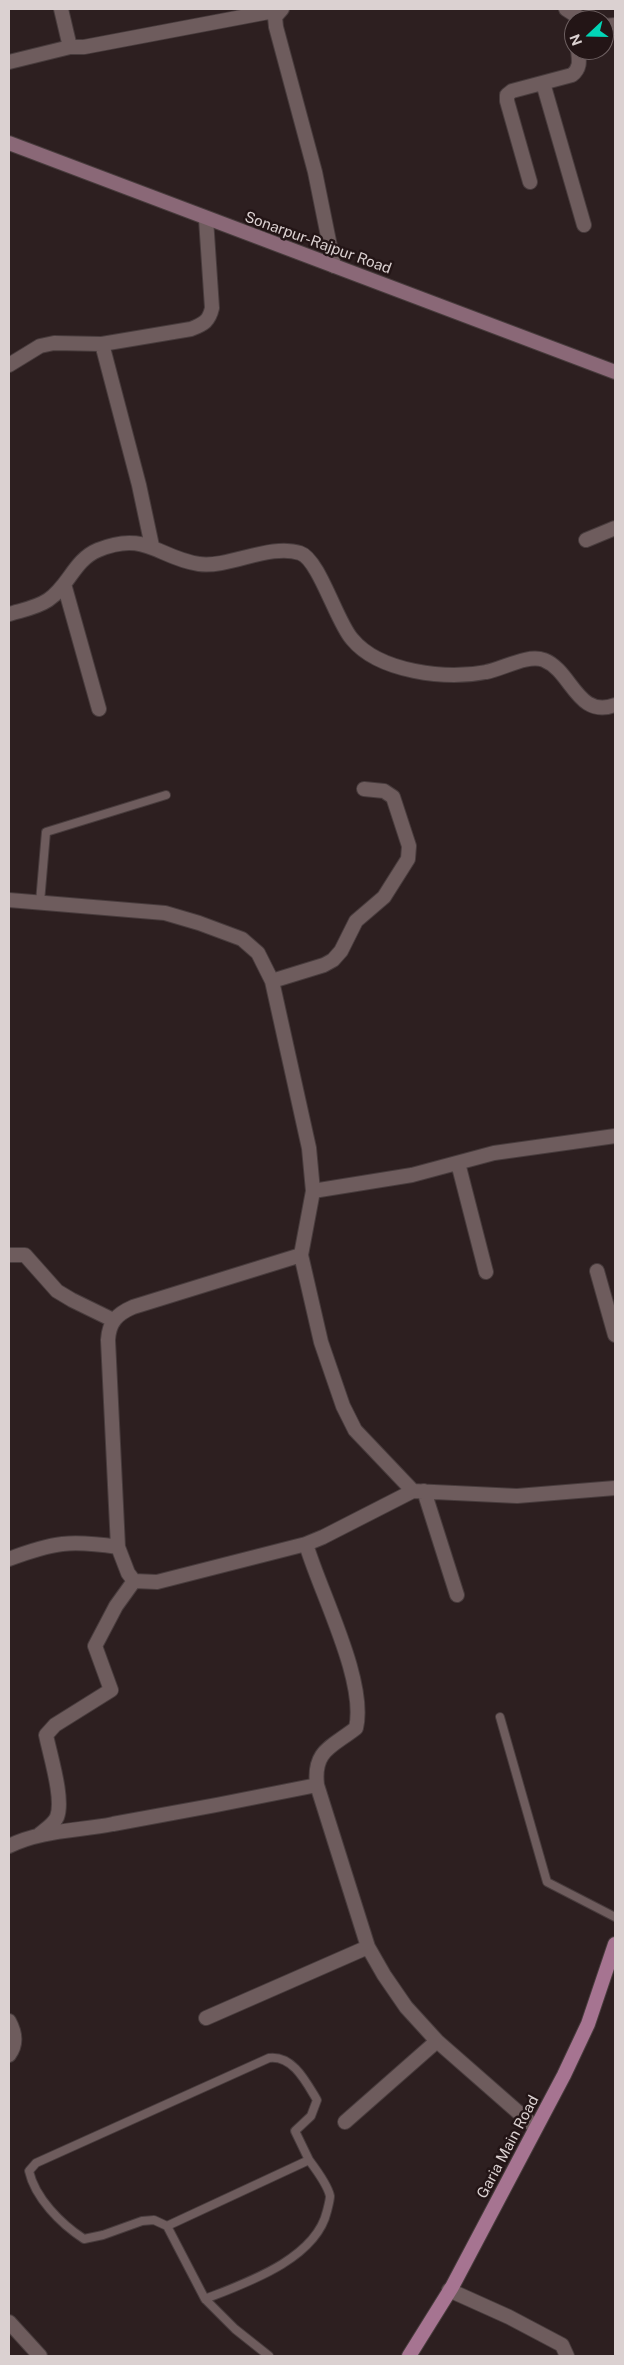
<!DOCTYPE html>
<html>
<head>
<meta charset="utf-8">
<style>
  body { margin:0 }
  #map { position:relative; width:624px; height:2365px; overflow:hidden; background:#2d1f20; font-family:"Public Sans",sans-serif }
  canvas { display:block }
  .frame { position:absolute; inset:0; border:10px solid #dbd1d1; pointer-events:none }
  .north { position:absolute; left:564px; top:10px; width:50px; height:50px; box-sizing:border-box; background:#231516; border:1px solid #6d6061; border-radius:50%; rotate:249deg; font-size:14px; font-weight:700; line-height:20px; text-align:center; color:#dbd1d1 }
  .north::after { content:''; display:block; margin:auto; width:18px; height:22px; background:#02d5b6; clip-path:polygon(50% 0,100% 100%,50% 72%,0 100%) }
</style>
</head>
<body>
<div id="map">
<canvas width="624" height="2365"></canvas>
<div class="frame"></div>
<div class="north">N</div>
</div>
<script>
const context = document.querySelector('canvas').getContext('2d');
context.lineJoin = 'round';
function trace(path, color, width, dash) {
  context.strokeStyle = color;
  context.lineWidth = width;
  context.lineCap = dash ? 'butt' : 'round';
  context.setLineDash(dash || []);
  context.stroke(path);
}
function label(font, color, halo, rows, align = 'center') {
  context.font = font + ' "Public Sans",sans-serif';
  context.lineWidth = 5;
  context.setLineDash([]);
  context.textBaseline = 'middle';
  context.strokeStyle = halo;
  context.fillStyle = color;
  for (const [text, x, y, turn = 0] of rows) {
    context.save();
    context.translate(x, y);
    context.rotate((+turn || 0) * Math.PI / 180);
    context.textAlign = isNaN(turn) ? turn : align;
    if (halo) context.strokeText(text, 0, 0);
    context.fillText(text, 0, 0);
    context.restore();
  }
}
const service = new Path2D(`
  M40,902l6,-70 120,-37
  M500,1717l47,165 68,35
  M167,2226l142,-66c6,8 19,26 21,36 0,4 -2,11 -3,15 -11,48 -81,72 -122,88
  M269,2356l-34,-27 -30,-30 -38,-73 -13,-6 -12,1 -39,14 -19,4c-23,-15 -49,-41 -55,-68l7,-8 233,-105c24,-3 37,24 48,42l-6,16 -16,15 14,29`);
const minor = new Path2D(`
  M61,9l9,38
  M282,9l-7,8 1,10 39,145 19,94
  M566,9l17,11
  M604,26l11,-1
  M9,62l61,-15h14l195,-37
  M543,83l41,142
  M530,182l-23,-81v-6l5,-4 60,-16c9,-7 7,-15 6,-25
  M102,344l37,141 13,61
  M9,365l31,-19 14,-3 48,1 89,-15c13,-5 18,-8 21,-21l-6,-89
  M586,540l29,-12
  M64,584l35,125
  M9,614c13,-4 27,-6 39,-14 21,-14 26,-40 50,-50 48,-20 60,8 101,14 31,4 71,-21 101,-11 19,6 37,70 52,86 27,33 94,41 134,33 17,-3 41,-18 58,-12 28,11 33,59 71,45
  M9,900l156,13 34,10 43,16 16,14 14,28 37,167 4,43
  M272,981l52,-16 9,-5 8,-9 15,-30 28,-24 24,-38 1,-13 -16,-49 -9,-6 -20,-2
  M615,1136l-121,17 -82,22 -99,16 -12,64 20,87 22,64 12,24 58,61 104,5 98,-8
  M458,1163l28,109
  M9,1255h16l32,36 15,9 41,20
  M301,1255l-168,52c-16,7 -24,15 -25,33l10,207 10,26 6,8 23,1 149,-38 17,-7 90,-46
  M597,1271l18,64
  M424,1491l33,104
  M306,1544c14,48 61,137 50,184 -24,19 -43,22 -39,57l51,162 16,28 22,32 31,34 98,86
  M9,1559c45,-17 61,-19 109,-12
  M40,1834c6,-5 14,-10 17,-17 7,-18 -7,-62 -11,-82l9,-10 56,-35 -16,-44 21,-40 18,-25
  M9,1846c32,-16 69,-15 104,-22 68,-12 136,-25 204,-39
  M206,2018l162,-71
  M9,2021c6,11 8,23 0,34
  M345,2122l92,-81
  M449,2290l60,27 53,28 5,11
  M9,2322l31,34`);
const secondary = new Path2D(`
  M9,143l606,229`);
const primary = new Path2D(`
  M409,2356l43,-69 112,-212 24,-51 27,-80`);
trace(service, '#483c3d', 10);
trace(minor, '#483c3d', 16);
trace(secondary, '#483c3d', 16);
trace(primary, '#483c3d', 16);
trace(service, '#6e5c5d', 8);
trace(minor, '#6e5c5d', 14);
trace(secondary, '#8a6877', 14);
trace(primary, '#a67491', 14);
label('15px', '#dbd1d1', '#231516', [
  ["Sonarpur-Rajpur Road",318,243,20],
  ["Garia Main Road",508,2147,-62]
]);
</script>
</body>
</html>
